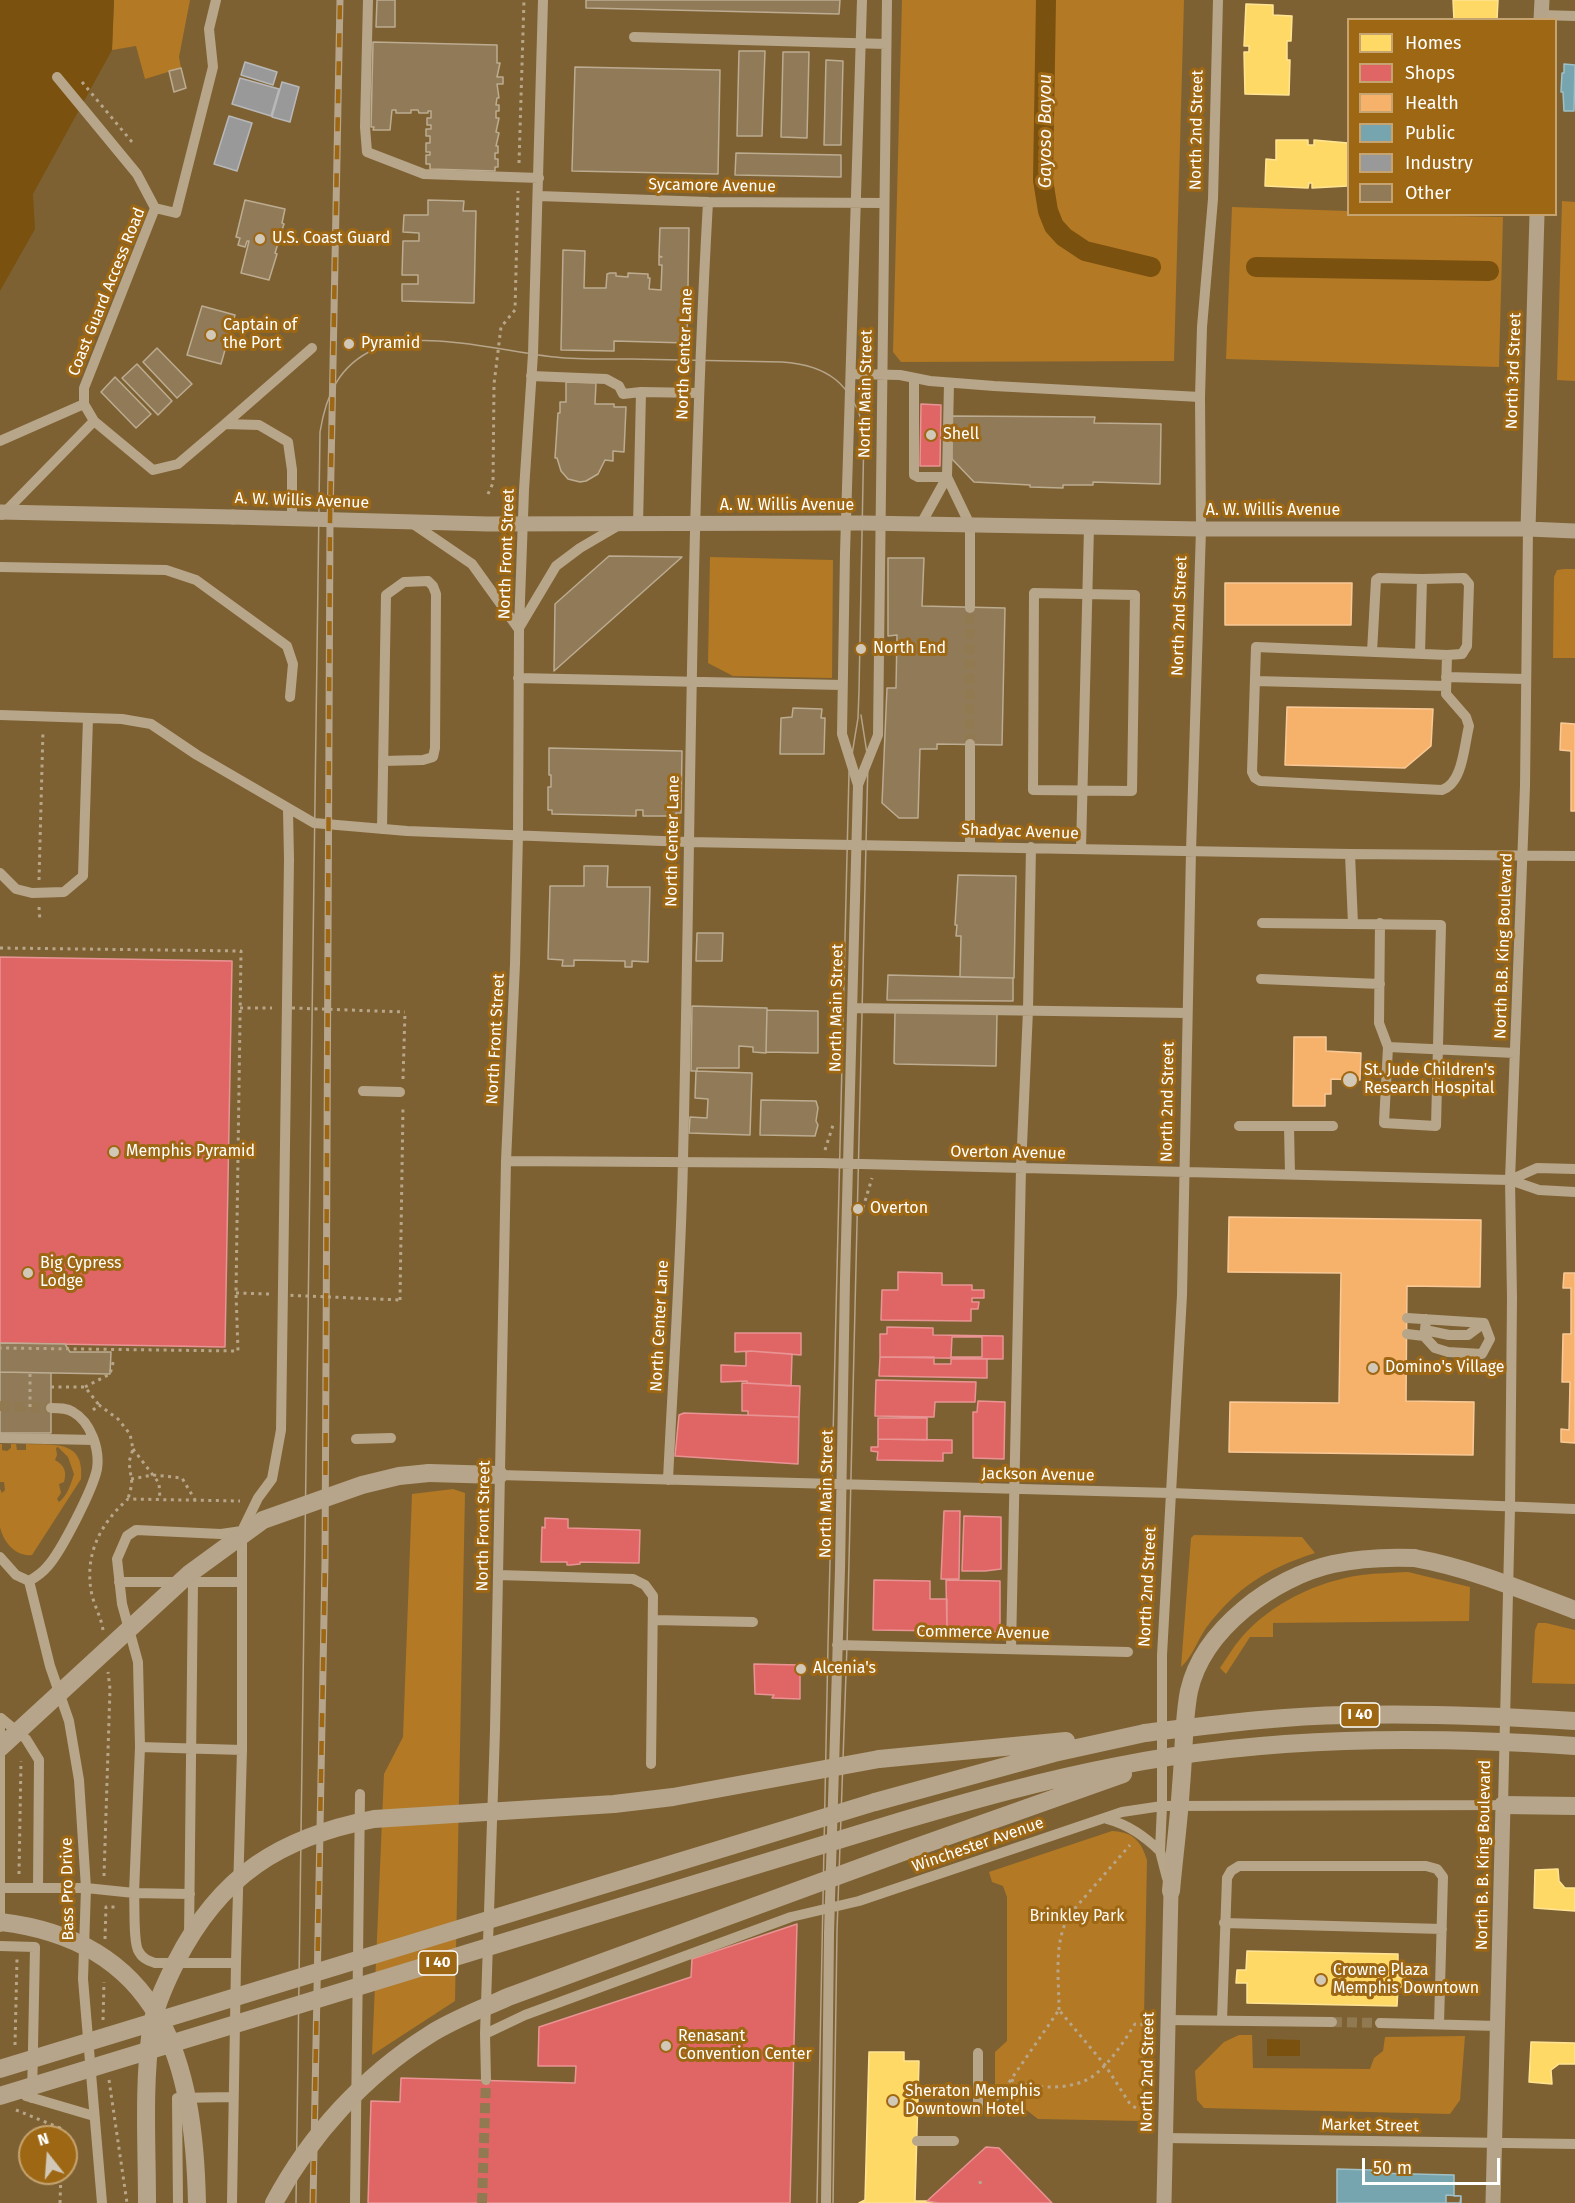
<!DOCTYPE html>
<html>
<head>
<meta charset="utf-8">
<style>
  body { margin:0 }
  #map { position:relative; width:1575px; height:2203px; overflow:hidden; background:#7e6132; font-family:"Fira Sans",sans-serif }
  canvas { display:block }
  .legend { position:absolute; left:1347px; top:18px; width:210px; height:198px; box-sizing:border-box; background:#9e6713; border:2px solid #c5a471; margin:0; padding:8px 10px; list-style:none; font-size:18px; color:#fff }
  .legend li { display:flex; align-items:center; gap:12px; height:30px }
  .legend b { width:30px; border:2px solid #c5a471 }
  .north { position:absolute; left:18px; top:2125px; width:60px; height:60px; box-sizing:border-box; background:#9e6713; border:2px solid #c5a471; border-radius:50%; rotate:343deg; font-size:16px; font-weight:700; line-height:24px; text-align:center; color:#fff }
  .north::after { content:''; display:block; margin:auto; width:21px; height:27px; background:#d2c8b7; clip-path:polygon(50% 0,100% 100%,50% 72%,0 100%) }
  .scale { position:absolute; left:1362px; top:2158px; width:138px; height:27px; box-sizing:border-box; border:3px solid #fff; border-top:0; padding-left:8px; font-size:18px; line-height:21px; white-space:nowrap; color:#fff; -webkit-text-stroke:4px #9e6713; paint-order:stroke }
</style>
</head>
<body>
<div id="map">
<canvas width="1575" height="2203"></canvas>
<ul class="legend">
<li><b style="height:16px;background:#ffd966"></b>Homes</li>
<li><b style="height:16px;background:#e06666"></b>Shops</li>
<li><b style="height:16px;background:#f6b26b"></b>Health</li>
<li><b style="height:16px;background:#76a5af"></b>Public</li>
<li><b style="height:16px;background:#999"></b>Industry</li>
<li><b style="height:16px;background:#917a57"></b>Other</li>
</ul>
<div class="north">N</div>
<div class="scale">50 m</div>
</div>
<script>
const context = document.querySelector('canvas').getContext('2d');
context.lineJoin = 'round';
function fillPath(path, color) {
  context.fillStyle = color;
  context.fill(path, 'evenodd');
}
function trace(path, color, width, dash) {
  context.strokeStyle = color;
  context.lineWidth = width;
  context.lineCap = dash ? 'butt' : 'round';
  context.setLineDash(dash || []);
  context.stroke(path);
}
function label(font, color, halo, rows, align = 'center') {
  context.font = font + ' "Fira Sans",sans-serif';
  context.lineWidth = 6;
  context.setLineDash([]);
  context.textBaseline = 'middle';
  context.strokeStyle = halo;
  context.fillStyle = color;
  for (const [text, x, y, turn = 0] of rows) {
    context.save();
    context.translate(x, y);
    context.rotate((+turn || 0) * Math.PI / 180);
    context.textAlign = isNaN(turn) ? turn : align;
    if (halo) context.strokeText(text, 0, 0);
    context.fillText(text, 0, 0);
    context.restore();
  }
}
fillPath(new Path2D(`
  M114,0h76l-11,57 2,11 -36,11 -9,-33 -24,4z
  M902,0h282l-10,361 -273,1 -8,-10z
  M1562,201l13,1v179l-18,-1z
  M1232,207l116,4v3l155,3 -4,150 -273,-8z
  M710,557l123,3 -1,118 -99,-2 -25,-13z
  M1564,569h11v89h-22l1,-81 3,-7z
  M0,1444h2v6l5,1 4,-3v-4h5l1,6h9v-6c28,1 59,-4 55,35l-49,76c-16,2 -29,-13 -32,-28 0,-12 0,-27 0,-38l2,4 3,-3 -1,-8h-4zM58,1447l10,10 6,17c-3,10 -7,22 -15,28l-2,-3 4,-6 -2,-9 5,-2c3,-11 0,-17 -9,-22l2,-5 -1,-7z
  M453,1489l12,4 -10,508 -83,54 12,-281 19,-37 9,-243z
  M1194,1535l108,2 13,16c-49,16 -78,34 -109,75 -9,13 -13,28 -25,39l10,-129z
  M1408,1572l62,15 -1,34 -196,2v14h-23l-24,37 -6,-6c7,-10 13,-21 21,-30 29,-34 76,-57 121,-63 15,-2 30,-2 46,-3z
  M1538,1623h8l29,7v54l-43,-1 3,-53z
  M1112,1831c21,1 29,10 35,29l-5,261 -104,-2 -43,-33v-34l12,-11v-144l-4,-11 -11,-4 -3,-10z
  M1239,2035h13l1,33 117,1 4,-11 9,-7 2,-14 80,-1 -5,64 -10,14 -246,-6 -7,-8 -2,-29 29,-29z`), '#b37924');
fillPath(new Path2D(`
  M0,0h114l-2,50 -79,144 2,35 -35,62z
  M1267,2039l33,1v16h-33z`), '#7a510f');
const homes = new Path2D(`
  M1453,0h45l-1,20h-43z
  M1246,4l27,1v10l19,1 -1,25h-4v19h3l-1,35 -44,-1 -1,-42h5v-6h-5z
  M1276,140h32v5h6v-5l34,3v43l-36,2v-5h-3l-1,5 -43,-2 1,-27 10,1z
  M1558,1869l1,12 6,7h10v23l-41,-3 1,-38z
  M1247,1951l151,3v23h7l-1,10h-6l-1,19 -150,-3v-20h-11l1,-13h9z
  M1531,2042l44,1v21h-16l-8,6 1,14 -23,-2z
  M869,2052h35v9h15l-4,140h22l2,2h-80l6,-3z`);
fillPath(homes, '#ffd966');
trace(homes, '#ffe494', 1.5);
const shops = new Path2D(`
  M921,404l20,1 -1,61h-20z
  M0,957l232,4 -7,386 -225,-4z
  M898,1272l44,1v12h30v5h12v8h-12v4h7l-1,7h-7v12l-90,-1 1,-30h16z
  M887,1327l46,1v7l70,1v23l-123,-2v-23h7zM952,1337h30v20h-31z
  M735,1333h66v22l-51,-4 -15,1z
  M750,1351l42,3 -1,32 -44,-3v-2l-26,1v-17l25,1v-14z
  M880,1357h54v7h17v-5h36v19l-108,-2z
  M876,1380l100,2 -1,20h-40l-1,15 -59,-1z
  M742,1383l58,3 -1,31 -51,-2v-4h-6z
  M978,1401l27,1 -1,57 -31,-1v-46h4z
  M684,1413l115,4 -1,47 -123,-8 4,-41z
  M878,1418h49v22l-49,-1z
  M878,1439l74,1v13h-9v8l-66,-1 1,-8 -7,-1v-4h7z
  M944,1511h16l-1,68h-18z
  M964,1516l37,1v52l-16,2h-23z
  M545,1518l23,1v9l72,2 -1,33 -59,-1v2l-10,1h-3v-3h-26l1,-35 3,1z
  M874,1580l56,1v18h17v32l-74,-1z
  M946,1580l54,1v51l-30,-1v3l-23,-3z
  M754,1664l46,1v34l-28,-1 2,-3 -19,-1z
  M797,1924l-7,279h-422l3,-102 29,1 1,-24 174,5 1,-17h-38l1,-39 152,-50 1,-18z
  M986,2147l13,1 53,55h-113l-12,-2z`);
fillPath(shops, '#e06666');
trace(shops, '#e99494', 1.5);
const health = new Path2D(`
  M1225,583h127l-1,42h-126z
  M1287,707l146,2 -2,37 -26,22 -120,-3z
  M1561,723l14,1v87h-4v-60l-11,-1z
  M1294,1037h32v14l35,2 -1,27 -29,-1v15h-6v12h-32z
  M1229,1217l252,3 -1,67 -73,-1 -1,115 68,1 -1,53 -244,-3 1,-50 109,1 2,-130 -113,-1z
  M1564,1273h11v170l-14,-1v-13l8,1 1,-48h-8l1,-48h8v-46h-8z`);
fillPath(health, '#f6b26b');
trace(health, '#f9c997', 1.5);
const public = new Path2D(`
  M1564,64l11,1 -1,46h-10l-1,-19h-2l1,-19h2z
  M1337,2169l35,1v3l82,2v21h7v7h-124z
  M1446,2195l15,1 -1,7h-14z`);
fillPath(public, '#76a5af');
trace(public, '#9fc0c7', 1.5);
const industry = new Path2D(`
  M245,62l32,10 -4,13 -32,-10z
  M240,78l39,11 -8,27 -39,-12z
  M282,82l17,5 -9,35 -18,-5z
  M229,116l23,7 -15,48 -23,-7z`);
fillPath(industry, '#999');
trace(industry, '#b8b8b8', 1.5);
trace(new Path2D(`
  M1046,0l-3,180 5,31 6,15 10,11 21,14 66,16
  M1256,267l233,4`), '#7a510f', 20);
const building = new Path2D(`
  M377,0h18v27h-19z
  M586,0h254l-1,14 -253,-6z
  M373,42l124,3v18h3l-3,14h6v7h-6l2,14h-2l-1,7h3v6h-3v7h3l-3,14 3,1 -3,13h2v7h-3v6h3v8h-3v4l-65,-2v-5h-4v-9h4v-3h-4v-9h4v-7h-4v-7h5v-4h-4v-7h4v-7h-3v2h-9l-1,-3h-7v3h-15v-3h-4l-2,20h-17l1,-3h-3z
  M739,51h26l-3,85h-25z
  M783,52h26l-2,86 -26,-1z
  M826,60l17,1 -2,84h-17z
  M575,67l145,3 -2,104 -146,-3z
  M181,68l5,20 -12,4 -5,-21z
  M736,153l105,2v22l-106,-2z
  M245,200l40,9 -3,14 2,1 -9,29 2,1 -8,26 -28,-7 8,-32h-2l-2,6 -7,-2 2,-7 -4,-1z
  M428,200l36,1 -1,10h13l-2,92 -72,-2v-17h16v-9h-16l1,-34h16v-8l-16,-1 1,-17h24z
  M660,228h29l-2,115 -73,-2v10l-53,-1 2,-100 22,1 -1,37h22l1,-14 3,-1h6v3l12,1v-4l20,1v4h2l-1,11 12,1 1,-25h-3v-8h3l-3,-1z
  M202,306l33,9 -14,49 -34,-9z
  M345,339h8l-1,9h-7z
  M157,348l35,36 -15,14 -34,-36z
  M137,364l35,37 -14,14 -36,-37z
  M115,377l36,37 -15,14 -35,-36z
  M566,382l30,1 -1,21h19v3h12l-2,45 -11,-1v10l-8,-1 -7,14 -12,7 -6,1 -12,-3 -7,-8 -4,-13h-2l3,-45h2v-11h6z
  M952,416l143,1 -1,6 67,1 -1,60 -67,-2v3h-30v3l-33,-1v-2l-56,-3 -22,-23z
  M609,556l73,1 -128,114 1,-67z
  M888,558h36l-2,48 83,2 -3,137 -65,-1v5h-17l-2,69h-19l-17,-15 5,-115h9l1,-53 -9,1z
  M793,708l29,1 -1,9h4l-1,36h-44l1,-36 11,-1z
  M549,748l133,3 -1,62h-5v3h-33v-6h-7v6l-84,-2v-4h-4v-23h3v-12h-2z
  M584,866h24l-1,21h43l-2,75 -16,-1v6h-7v-6l-51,-1v6h-12l1,-6 -15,-1 2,-73h34z
  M958,875l58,1 -2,102 -54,-1 1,-41h-5l1,-11h-2z
  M697,933h26l-1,28h-26z
  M888,975l125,3v23l-126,-1z
  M692,1006l75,2 -1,45 -13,-1v-5l-14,-1v22h-42v3h-6z
  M767,1010l51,1v42l-52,-1z
  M895,1012l102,2 -1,52 -100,-2 -2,-1z
  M696,1071l56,2 -2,62 -61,-2 1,-16 17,1 1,-19 -13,-1z
  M761,1100l55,1 2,7 -2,13 2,4 -3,11 -55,-1z
  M0,1343l65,1 5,8h41l-1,22 -110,-2z
  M0,1372l51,1v60h-51z`);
fillPath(building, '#917a57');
trace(building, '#bcac92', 1.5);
trace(new Path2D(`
  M970,744v-136
  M0,1406l51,2
  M1332,2022l48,1
  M482,2203l4,-123`), '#917951', 10, [10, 5]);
trace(new Path2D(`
  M82,82l50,60 -2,1
  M519,163l5,-163
  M488,494l5,-11 1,-99 7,-57 14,-17 3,-119
  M39,880l4,-150
  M39,907l1,14
  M0,948l241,3 -5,342 2,58 -238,-3
  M240,1008h32
  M403,1079l2,-67
  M825,1150l9,-28
  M863,1208l9,-30
  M236,1293l34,1
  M400,1300l3,-194
  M51,1387h34l14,18
  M85,1387l25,-13 4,-15
  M30,1407v-34
  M93,1410l6,-5 19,14 12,15 3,15 -4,13 3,22 -4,15
  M133,1449l26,34 1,17
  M131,1479l22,-4 29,3 13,22
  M103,1630c-2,-14 -10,-26 -12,-40 -6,-37 10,-67 37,-91l112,2
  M19,1874l2,-113
  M104,1876l6,-187 -2,-17
  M105,1939l1,-32h9
  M1059,2010c0,-32 -6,-68 11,-96l60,-69
  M103,2020l1,-38
  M15,2045l2,-86
  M109,2080l18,123
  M1011,2080c24,10 66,11 86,-7 16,-14 27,-32 38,-49l18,1
  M992,2107l67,-97 46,55 25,39 9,6
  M16,2110l44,18v9
  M980,2181l1,7
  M60,2203l1,-30`), '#b8a68a', 3, [3, 4.5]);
trace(new Path2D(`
  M216,0l-7,29 4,38 -37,146 -21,-5 -71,180v16l10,17 59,49 25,-6 47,-40 34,1 29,17 4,28v49
  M368,0l-3,127 2,25 57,22 115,4
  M1541,15l34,1
  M634,37l252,7
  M57,77l80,97 18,34
  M539,196l169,6 176,1
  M851,374l49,1 30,6 64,5 206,11
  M531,376l75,3 13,7 4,8 18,-2
  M914,378v97l4,2h29
  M225,424l87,-76
  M0,441l84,-37
  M947,477l23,48v83
  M2,515l92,-94
  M412,523l60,41 46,64
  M921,524l26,-47 2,-94
  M638,525l3,-133 58,1
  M0,567l166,3 30,10 91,66 6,18 -3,33
  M1422,579l42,-1 5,6 -2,62 -5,8 -15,1
  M1034,593l101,2 -3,196 -99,-1z
  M519,628l37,-62 24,-18 41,-24
  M1256,647l191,8 -1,39 20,23 3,9c-5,20 -6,57 -27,64l-182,-9 -5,-3 -3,-6z
  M1372,652l4,-72 3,-2 43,1 -2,75
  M1446,677l79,2
  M518,678l324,7
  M1255,681l191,5
  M0,715l122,4 29,5 46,31 117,68 93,8 280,11 663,12 225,2
  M858,785l20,-50 9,-735
  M382,829l4,-234 18,-13 24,-1 5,5 3,8 -1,154 -2,9 -10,3 -40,1
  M970,846v-102
  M1081,849l8,-322
  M1350,854l3,70
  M0,873l16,16 16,4 32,-1 19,-16 5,-158
  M1262,923l179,2 -5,201 -52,-3 4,-76 -9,-24 1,-100
  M1261,979l119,5
  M852,1008l335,5
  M1388,1047l127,6
  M363,1091l37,1
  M1239,1126h94
  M1289,1126l1,48
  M506,1161l315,2 689,17 29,10 36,2
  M1510,1180l27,-12 38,1
  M1407,1318l77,5 6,16
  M1426,1319l-1,11 24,5h19l16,-12
  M1407,1334l17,2 11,12 13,4 34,2 8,-15
  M0,1438l94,2
  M356,1439l35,-1
  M499,1475l672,18 404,16
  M668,1480c5,-107 13,-214 15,-321 8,-319 7,-638 25,-957
  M0,1557l16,18 13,6c7,-4 13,-8 18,-14 14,-15 46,-78 50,-98 3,-19 -6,-47 -24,-57 -6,-4 -14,-4 -22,-4
  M498,1575l135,4 12,6 8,11 -2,168
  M29,1581l21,85 19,55 10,59 7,108 -3,91 19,224
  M119,1582h123
  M653,1620l100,2
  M837,1645l291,7
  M1011,1649l10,-481 7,-158 3,-163
  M0,1718v209
  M1,1718l25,21 13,21 -1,128
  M140,1747l102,3
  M1107,1819c22,6 37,17 53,32
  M1167,1878l-7,-27 2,-45v-151l20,-360 9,-444 10,-322 -1,-132 2,-70 11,-128 5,-199
  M0,1888h86l48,5 6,-146 -2,-85 -16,-58 -5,-45 10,-23 9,-6 85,4 21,-3 16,-33 14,-19 9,-49 8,-571 -1,-49
  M190,1894l-56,-1c1,12 -1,51 5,59 3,6 9,9 16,11h81l6,-213v-217
  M1224,1923l218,6
  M189,1936l4,-354
  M0,1946l35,1 -3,151
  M1167,2020l165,2
  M1222,2020l5,-142 4,-7 8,-5h187l11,3 6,8 -4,147
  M1380,2023l118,3
  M485,2034l40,-19 266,-98 68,-16 263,-89 40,-6 341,-1 7,-297 2,-210 -2,-118 15,-394 3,-257
  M486,2080l-1,-46 10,-304 11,-569 9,-197 3,-130 1,-206 5,-138 9,-136 10,-354
  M26,2096l68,20
  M978,2112v-59
  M1165,2138l410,6
  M917,2141h37
  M178,2203l-1,-105 56,-1
  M232,2203l4,-240
  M355,2203l5,-409
  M826,2203l3,-270 11,-364 5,-290 13,-494 -16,-51 3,-181 17,-553`), '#b8a68a', 10);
trace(new Path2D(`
  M1541,20l1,-20
  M233,517l255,7 375,-1 338,6h327l47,2
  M1528,529l9,-315
  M1164,2203l7,-312
  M1493,2203l10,-398`), '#b5a489', 15);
trace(new Path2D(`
  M429,1473l70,2
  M879,1759l187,-18
  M875,1802l179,-49 91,-20
  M1503,1805l72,1
  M1171,1891c3,-35 8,-70 10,-105 3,-31 2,-64 8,-95 14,-62 85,-114 144,-127 27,-6 54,-7 81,-6`), '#b6a58a', 18);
trace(new Path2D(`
  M296,2203l24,-1771c6,-37 19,-67 55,-83 45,-21 131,3 180,8 25,3 52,2 77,2 50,1 100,2 150,3 46,3 70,22 82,67l-5,262 -1,27 -9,55 -21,871 -11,559
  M833,2203l4,-272 10,-286 21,-885 -7,-45`), '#b6a58a', 1.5);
const rail = new Path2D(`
  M313,2203l12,-641 5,-1041 10,-521`);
trace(rail, '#b6a58a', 7);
trace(rail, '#9e6713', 4.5, [14]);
trace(new Path2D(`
  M292,1008l113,4
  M283,1295l117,5`), '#b8a68a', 3, [3, 4.5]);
trace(new Path2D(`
  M0,512l233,5`), '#b5a489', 15);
trace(new Path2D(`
  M1414,1558c56,10 108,32 161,52
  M1145,1733c67,-8 134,-17 201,-18 77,-2 153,1 229,6
  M0,1748l189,-174 74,-54 99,-35 37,-9 30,-3
  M0,1922c162,19 194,140 197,281
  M0,2069l875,-267
  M0,2096l901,-275c72,-21 143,-41 216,-55 151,-30 305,-30 458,-20
  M147,2203c0,-57 -4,-116 4,-173 3,-23 15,-48 25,-68 44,-87 105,-125 198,-143l240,-15 59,-7 206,-38
  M274,2203c36,-68 90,-127 155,-168 25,-16 53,-26 79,-38l392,-144 223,-79`), '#b6a58a', 18);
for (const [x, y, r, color] of [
  [260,239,6,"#d2c8b7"],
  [211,335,6,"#d2c8b7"],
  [349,344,6,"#d2c8b7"],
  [931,435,6,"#d2c8b7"],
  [861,649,6,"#d2c8b7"],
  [1350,1080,8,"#d2c8b7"],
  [114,1152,6,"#d2c8b7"],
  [858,1209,6,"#d2c8b7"],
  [28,1273,6,"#d2c8b7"],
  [1373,1368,6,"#d2c8b7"],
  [801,1669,6,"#d2c8b7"],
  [1321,1980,6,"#d2c8b7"],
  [666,2046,6,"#d2c8b7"],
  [893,2101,6,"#d2c8b7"]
]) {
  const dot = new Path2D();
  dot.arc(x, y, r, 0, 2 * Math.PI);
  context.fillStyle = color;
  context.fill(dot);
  trace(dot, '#9e6713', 2);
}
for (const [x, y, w] of [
  [1360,1715,39],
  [438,1963,39]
]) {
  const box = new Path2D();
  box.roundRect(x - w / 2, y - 12, w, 24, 4.5);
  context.fillStyle = '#9e6713';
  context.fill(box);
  trace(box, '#fff', 1.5);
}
label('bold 15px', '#fff', null, [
  ["I 40",1360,1715],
  ["I 40",438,1963]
]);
label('16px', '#fff', '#9e6713', [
  ["North 2nd Street",1197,130,-89],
  ["Sycamore Avenue",712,186,1],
  ["Coast Guard Access Road",107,292,-68],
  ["North Center Lane",685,354,-88],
  ["North 3rd Street",1514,371,-88],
  ["North Main Street",866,394,-89],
  ["A. W. Willis Avenue",302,501,2],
  ["A. W. Willis Avenue",787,506],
  ["A. W. Willis Avenue",1273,511],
  ["North Front Street",507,554,-88],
  ["North 2nd Street",1180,616,-88],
  ["Shadyac Avenue",1020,832,2],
  ["North Center Lane",673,841,-89],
  ["North B.B. King Boulevard",1504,946,-88],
  ["North Main Street",837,1008,-89],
  ["North Front Street",496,1039,-87],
  ["North 2nd Street",1168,1102,-89],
  ["Overton Avenue",1008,1153,1],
  ["North Center Lane",660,1326,-87],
  ["Jackson Avenue",1038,1475,1],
  ["North Main Street",827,1494,-89],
  ["North Front Street",484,1526,-89],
  ["North 2nd Street",1148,1587,-87],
  ["Commerce Avenue",983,1633,1],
  ["Winchester Avenue",978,1845,-19],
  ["North B. B. King Boulevard",1484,1855,-89],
  ["Bass Pro Drive",68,1889,-91],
  ["North 2nd Street",1148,2072,-89],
  ["Market Street",1370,2126,1]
]);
label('16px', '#fff', '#9e6713', [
  ["U.S. Coast Guard",272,239],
  ["Captain of",223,326],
  ["the Port",223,344],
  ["Pyramid",361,344],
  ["Shell",943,435],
  ["North End",873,649],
  ["St. Jude Children's",1364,1071],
  ["Research Hospital",1364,1089],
  ["Memphis Pyramid",126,1152],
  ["Overton",870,1209],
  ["Big Cypress",40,1264],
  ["Lodge",40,1282],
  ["Domino's Village",1385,1368],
  ["Alcenia's",813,1669],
  ["Crowne Plaza",1333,1971],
  ["Memphis Downtown",1333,1989],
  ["Renasant",678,2037],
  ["Convention Center",678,2055],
  ["Sheraton Memphis",905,2092],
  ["Downtown Hotel",905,2110]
], 'left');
label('16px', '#fef8f0', '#9e6713', [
  ["Brinkley Park",1077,1917]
]);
label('italic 18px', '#fef8f1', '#9e6713', [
  ["Gayoso Bayou",1046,131,-90]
]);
</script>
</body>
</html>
